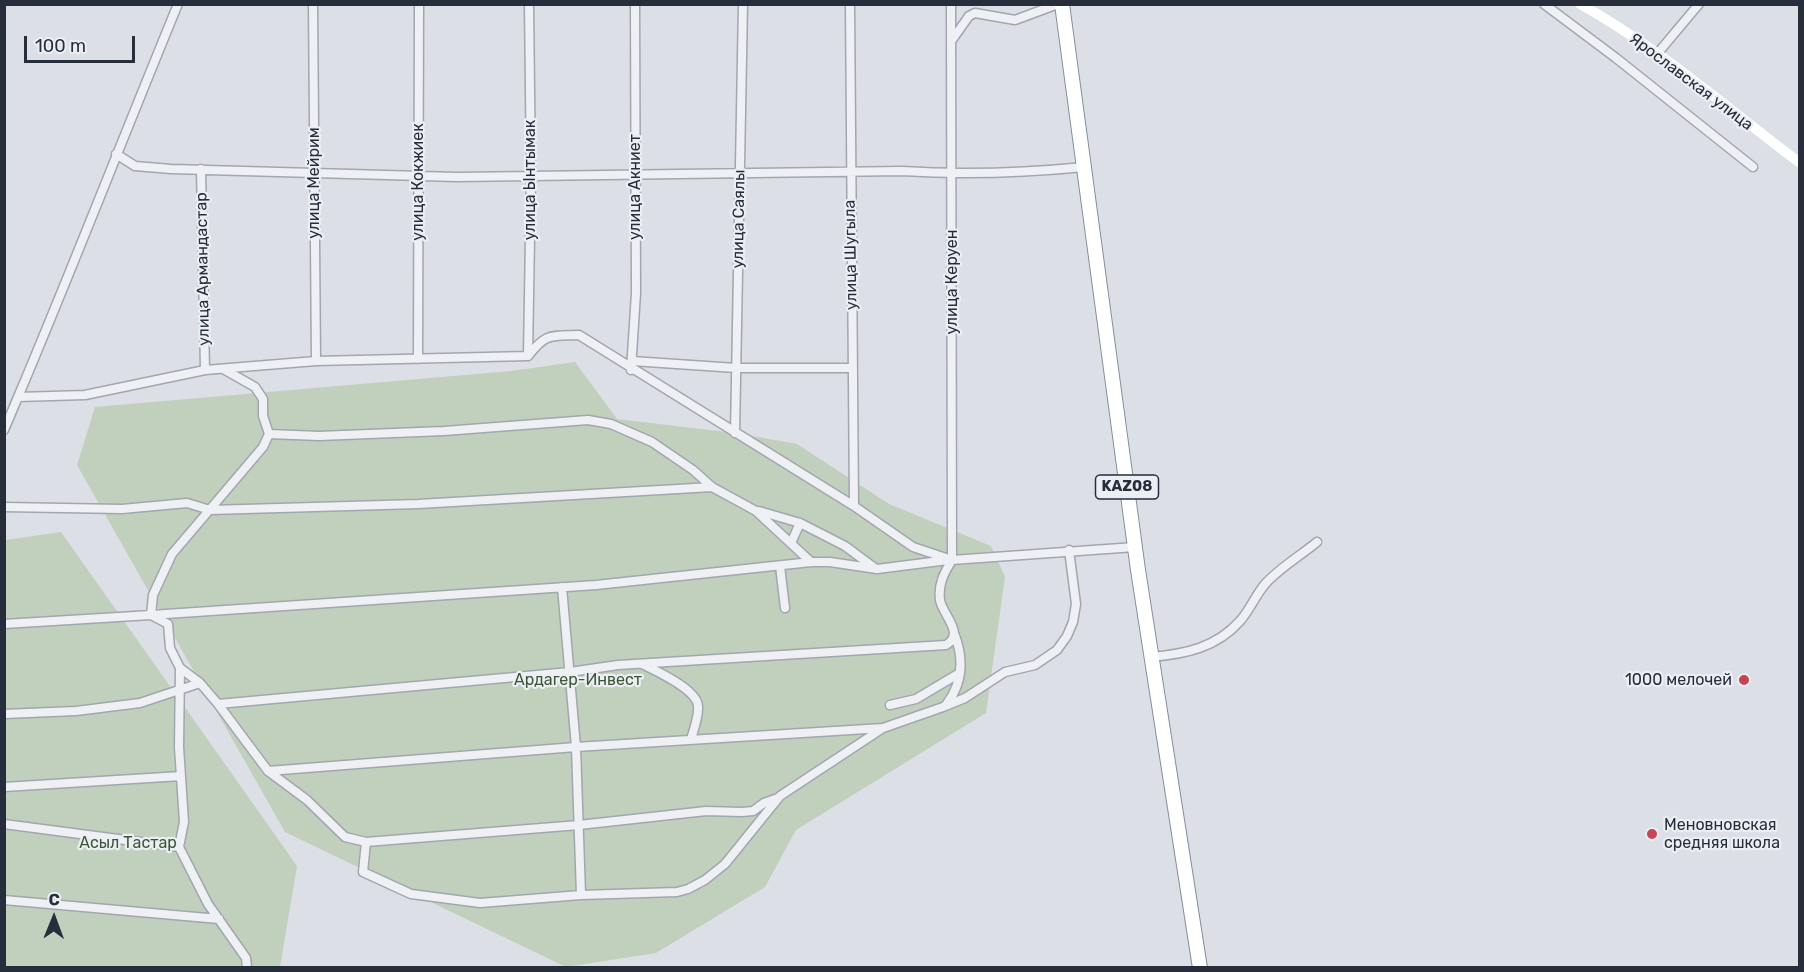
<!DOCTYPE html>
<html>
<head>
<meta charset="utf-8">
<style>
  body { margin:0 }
  #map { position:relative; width:1804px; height:972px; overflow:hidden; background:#dcdfe6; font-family:Rubik,sans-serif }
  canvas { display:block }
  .frame { position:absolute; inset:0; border:6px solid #262d3b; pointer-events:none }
  .north { position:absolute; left:24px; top:888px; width:60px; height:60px; -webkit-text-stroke:4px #ebeef3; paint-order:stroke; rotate:1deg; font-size:16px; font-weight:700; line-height:24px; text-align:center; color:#262d3b }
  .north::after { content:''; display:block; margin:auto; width:21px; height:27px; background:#262d3b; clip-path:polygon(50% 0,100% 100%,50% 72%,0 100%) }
  .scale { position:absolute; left:24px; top:36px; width:111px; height:27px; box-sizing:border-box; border:3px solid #262d3b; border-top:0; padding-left:8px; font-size:18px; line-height:21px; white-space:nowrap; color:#262d3b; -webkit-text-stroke:4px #ebeef3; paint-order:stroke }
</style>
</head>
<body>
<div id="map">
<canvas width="1804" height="972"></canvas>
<div class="frame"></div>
<div class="north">С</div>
<div class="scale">100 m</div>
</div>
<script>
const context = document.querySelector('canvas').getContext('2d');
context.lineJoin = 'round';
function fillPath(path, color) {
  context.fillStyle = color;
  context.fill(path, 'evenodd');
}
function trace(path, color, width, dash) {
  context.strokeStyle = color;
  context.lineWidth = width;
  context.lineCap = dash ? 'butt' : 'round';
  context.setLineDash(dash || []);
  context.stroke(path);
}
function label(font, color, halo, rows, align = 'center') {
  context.font = font + ' Rubik,sans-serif';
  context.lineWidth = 4.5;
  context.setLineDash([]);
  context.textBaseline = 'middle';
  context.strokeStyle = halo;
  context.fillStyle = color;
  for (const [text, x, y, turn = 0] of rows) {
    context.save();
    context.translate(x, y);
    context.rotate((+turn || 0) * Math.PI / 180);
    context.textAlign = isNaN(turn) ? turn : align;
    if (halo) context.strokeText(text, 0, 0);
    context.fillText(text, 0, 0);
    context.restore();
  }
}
fillPath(new Path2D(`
  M575,362l42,57 118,14 62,11 92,60 102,42 14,31 -19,136 -190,117 -31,57 -109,66 -90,14 -281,-135 -208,-367 18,-58 416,-36z
  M61,532l236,334 -17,101 -275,1v-428z`), '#c1cfbd');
const minor = new Path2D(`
  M313,4l3,357
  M850,4l4,502
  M1544,4l72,54 137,109
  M952,40l17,-24 6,-3 40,7 43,-16
  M1657,54l42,-50
  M116,154l19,12 36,3 286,8 445,-6c61,4 121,2 182,-4
  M201,169l4,201
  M528,356l3,-179 -2,-173
  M418,359l1,-355
  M632,361l104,7h116
  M225,370l30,17 8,12v17l6,18 50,2 125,-5 144,-11 23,4 41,18 41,28 19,17 44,24 55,51
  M631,370l5,-77 -1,-289
  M18,397c55,-130 106,-262 160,-393
  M4,430l14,-33 67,-2 120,-25 111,-9 212,-5c18,-23 22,-20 51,-21l275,171 59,41 39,13 183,-13
  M735,433l8,-429
  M4,507l118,2 65,-6 23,7 208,-6 294,-17
  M759,511l41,12
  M791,543l9,-20 45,23 31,23
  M780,566l5,42
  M562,587l14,160 5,148
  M4,624l147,-9 2,-20 19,-41 91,-107 6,-13
  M1151,657c34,-3 65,-9 89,-36 10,-11 16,-27 26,-38 15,-16 34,-27 51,-41
  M642,664c14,7 55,25 56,42 1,10 -4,23 -7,33
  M218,704l352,-32 48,-7 328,-20c20,-11 -4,-31 -6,-45 -2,-16 4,-27 12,-40l-1,-556
  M890,705l26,-6 42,-25
  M946,705c17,-22 18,-47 8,-72
  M4,714l72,-3 64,-8 60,-20
  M268,771l-50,-67 -18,-21 -20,-15 -10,-20 -2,-24 -17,-9 445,-30 215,-23h19l47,7 71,-9
  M4,787l177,-11
  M778,798l-14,5 -11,8 -11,1 -36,-1 -127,14 -213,17 -21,-5 -38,-37 -39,-29 308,-24 307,-19 60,-21 22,-9 40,-26 30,-7 22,-15 10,-14 6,-14 3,-18 -7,-54
  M4,824l175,23 29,57 38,54 1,10
  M366,842l-3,30 48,22 69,9 101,-8 96,-3 11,-3 17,-9 20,-16 55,-68 103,-68
  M179,847l5,-25 -5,-75 1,-79
  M4,900l215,19`);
const trunk = new Path2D(`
  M1062,4l76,566 62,398`);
trace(minor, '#a2a6af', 11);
trace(trunk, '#848d9c', 16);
trace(minor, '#eef0f4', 8);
trace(new Path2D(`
  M1580,4c79,44 148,105 220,159`), '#fff', 10);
trace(trunk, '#fff', 14);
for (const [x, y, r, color] of [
  [1744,680,6,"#c84354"],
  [1652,834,6,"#c84354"]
]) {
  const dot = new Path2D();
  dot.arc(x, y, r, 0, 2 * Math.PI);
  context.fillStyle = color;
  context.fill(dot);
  trace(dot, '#ebeef3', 2);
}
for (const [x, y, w] of [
  [1127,487,63]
]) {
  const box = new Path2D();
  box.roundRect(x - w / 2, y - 12, w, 24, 4.5);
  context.fillStyle = '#ebeef3';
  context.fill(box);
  trace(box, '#262d3b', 1.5);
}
label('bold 15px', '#262d3b', null, [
  ["KAZ08",1127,487]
]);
label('16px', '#262d3b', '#ebeef3', [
  ["Ярославская улица",1691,82,37],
  ["улица Ынтымак",530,180,-90],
  ["улица Кокжиек",418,182,-90],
  ["улица Мейрим",314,183,-90],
  ["улица Акниет",635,187,-90],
  ["улица Саялы",739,219,-89],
  ["улица Шугыла",851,255,-91],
  ["улица Армандастар",203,269,-91],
  ["улица Керуен",952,282,-90]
]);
label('16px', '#3a5634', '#ebeef3', [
  ["Ардагер-Инвест",578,680],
  ["Асыл Тастар",128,843]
]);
label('16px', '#262d3b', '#ebeef3', [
  ["1000 мелочей",1732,680],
  ["Меновновская",1664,825,"left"],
  ["средняя школа",1664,843,"left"]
], 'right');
</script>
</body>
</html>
